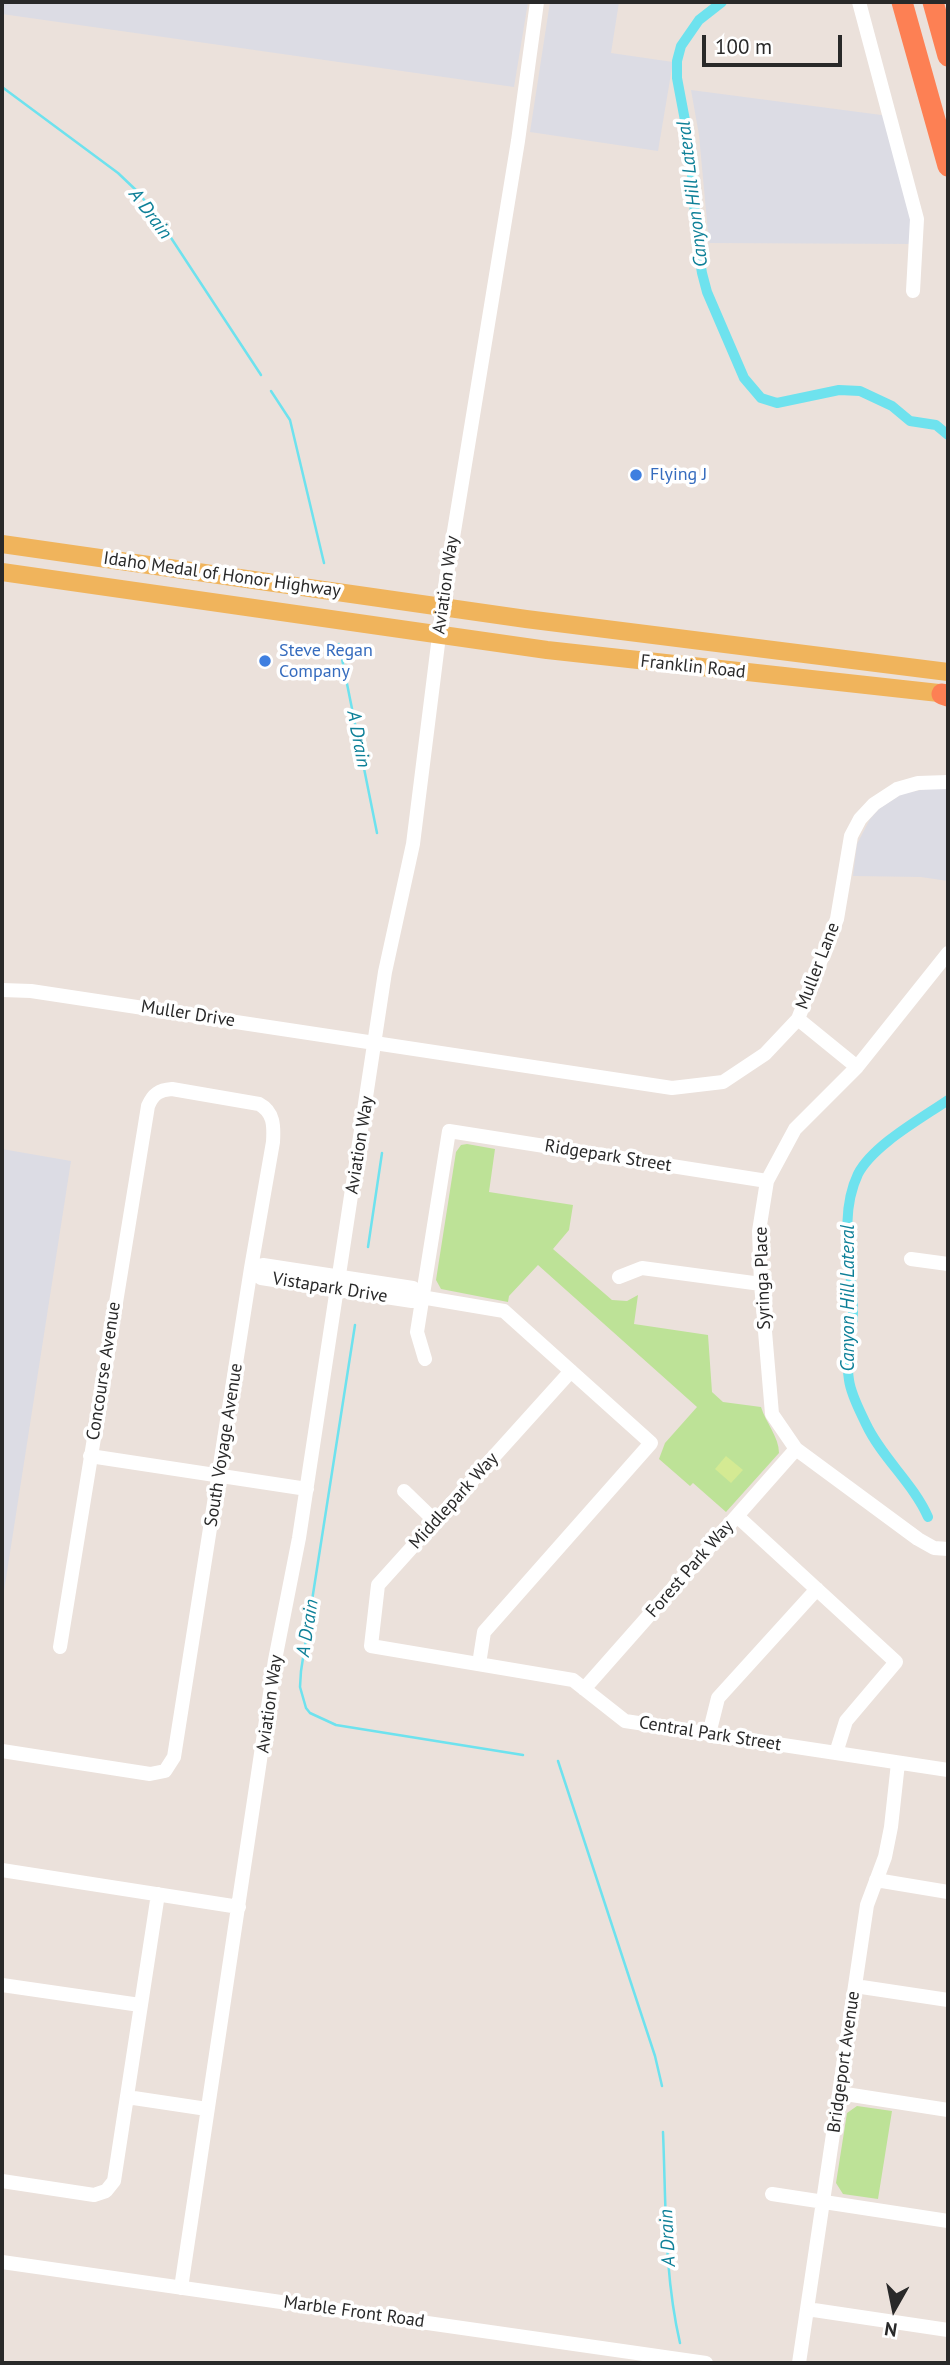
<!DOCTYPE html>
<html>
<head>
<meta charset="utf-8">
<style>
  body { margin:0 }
  #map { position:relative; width:950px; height:2365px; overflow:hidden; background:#ebe1db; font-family:"PT Sans",sans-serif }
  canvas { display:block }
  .frame { position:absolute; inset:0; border:4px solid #292929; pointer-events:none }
  .north { position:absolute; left:859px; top:2274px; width:70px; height:70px; -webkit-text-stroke:5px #fff; paint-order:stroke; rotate:189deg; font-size:19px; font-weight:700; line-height:28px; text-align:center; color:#292929 }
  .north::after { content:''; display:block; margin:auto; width:24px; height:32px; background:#292929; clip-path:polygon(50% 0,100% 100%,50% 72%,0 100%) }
  .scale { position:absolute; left:702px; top:35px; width:140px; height:32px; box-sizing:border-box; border:4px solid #292929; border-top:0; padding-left:9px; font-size:21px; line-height:24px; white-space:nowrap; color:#292929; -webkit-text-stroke:5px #fff; paint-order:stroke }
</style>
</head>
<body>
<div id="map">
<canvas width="950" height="2365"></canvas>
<div class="frame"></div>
<div class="north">N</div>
<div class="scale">100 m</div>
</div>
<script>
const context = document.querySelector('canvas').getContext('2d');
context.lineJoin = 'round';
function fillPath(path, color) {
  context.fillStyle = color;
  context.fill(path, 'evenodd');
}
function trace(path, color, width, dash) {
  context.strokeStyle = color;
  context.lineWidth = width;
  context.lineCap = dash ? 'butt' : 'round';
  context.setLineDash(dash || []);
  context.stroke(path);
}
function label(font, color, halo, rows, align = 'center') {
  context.font = font + ' "PT Sans",sans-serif';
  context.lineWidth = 7;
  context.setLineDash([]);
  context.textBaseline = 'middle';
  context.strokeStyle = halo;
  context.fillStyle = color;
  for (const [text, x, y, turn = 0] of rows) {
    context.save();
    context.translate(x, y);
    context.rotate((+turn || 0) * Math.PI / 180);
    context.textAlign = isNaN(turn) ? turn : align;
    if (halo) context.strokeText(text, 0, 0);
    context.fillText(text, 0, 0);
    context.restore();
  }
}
fillPath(new Path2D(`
  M2,2h526l-14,85 -512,-73z
  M550,2h69l-8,51 62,9 -15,89 -128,-19z
  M691,90l198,26 28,128 -208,-1 -10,-108z
  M930,788l18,1v92l-27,-4 -68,-1 4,-32 13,-25 10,-11 22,-14z
  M2,1149l69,12 -69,443z`), '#dcdce4');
fillPath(new Path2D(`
  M467,1144l28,5 -6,43 84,13 -4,25 -16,19 59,51 15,1 11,-6 -4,29 74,11 4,57 11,10 38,5c5,16 18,30 18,46l-53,59 -33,-29 -3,3 -31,-27 6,-16 32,-36 -159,-142 -29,31 -1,6 -67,-13 -5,-9 20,-128 5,-7z
  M857,2106l35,5 -14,88 -35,-5 -7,-11 11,-70z`), '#bde297');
fillPath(new Path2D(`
  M726,1456l17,14 -12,13 -16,-14z`), '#d4ea93');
trace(new Path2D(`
  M2,87l116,86 20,19 20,26 103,157
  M271,391l19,29 34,143
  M339,644l38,189
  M368,1247l14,-94
  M355,1325l-54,346 -1,16 6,21 4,5 26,12 187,30
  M558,1761l97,295 7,30
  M663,2132c3,70 1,142 17,211`), '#6ee2ee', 2.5);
trace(new Path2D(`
  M722,2l-23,18 -18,26 -4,15v17l13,69 7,96 5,30 5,19 37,86 17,20 16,5 62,-13 21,1 32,15 18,15 26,4 12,10
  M928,1517c-15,-34 -46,-59 -62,-93 -6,-13 -15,-29 -17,-44 -4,-22 4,-47 4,-69 -1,-45 -15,-95 5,-137 15,-29 64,-56 90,-74`), '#6ee2ee', 10);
trace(new Path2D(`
  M859,2l58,217 -4,72
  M948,953l-91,114 -62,62 -28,52 -8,50 2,53 11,130 24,35 122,90 16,9 14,1
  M2,990l29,1 641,97 51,-6 42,-28 33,-35 39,-100 14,-83 9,-17 14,-15 23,-15 21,-6 30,-1
  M798,1019l59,48
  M911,1259l37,5
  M251,1268l10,10 151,23 9,-4 83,14 147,132 -167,189 -5,32
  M251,1268l12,-3 150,23 8,9
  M619,1277l23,-9 119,16
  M425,1359l-8,-27 32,-201 318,50
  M571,1371l-193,214 -7,61 202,34 52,41 323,49
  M90,1456l217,33
  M404,1491l31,30
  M737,1516l159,146 -50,59 -10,32
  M584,1689l212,-240
  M709,1734l9,-36 99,-109
  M2,1751l148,23 15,-3 9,-14 77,-489 22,-126c1,-16 1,-30 -14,-38l-87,-15c-13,1 -19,5 -24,17l-88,541
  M2,1870l237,37
  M876,1880l72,12
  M2,1985l138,20
  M855,1986l93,14
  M839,2093l109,17
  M127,2097l80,12
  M2,2181l92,14 12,-4 8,-10 44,-287
  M772,2194l176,27
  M2,2262l704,101
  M181,2288l94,-628 24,-122 86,-566 28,-128 33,-264 72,-439 19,-139
  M807,2309l141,21
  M799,2363l68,-458 18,-48 6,-30 7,-64`), '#fff', 14);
trace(new Path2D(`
  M2,544l524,75 422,53
  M2,572l545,78 401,44`), '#f0b45c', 18);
trace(new Path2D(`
  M902,2l46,164
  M933,2l15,54
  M942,694l6,2`), '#fd8054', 21);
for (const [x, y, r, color] of [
  [636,475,7,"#3f7fe0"],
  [265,661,7,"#3f7fe0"]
]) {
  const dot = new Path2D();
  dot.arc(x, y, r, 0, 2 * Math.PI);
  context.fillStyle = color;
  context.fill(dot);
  trace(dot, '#fff', 2.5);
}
label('18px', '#366cbe', '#fff', [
  ["Flying J",650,475],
  ["Steve Regan",279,651],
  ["Company",279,672]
], 'left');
label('18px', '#292929', '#fff', [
  ["Idaho Medal of Honor Highway",222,575,8],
  ["Aviation Way",446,585,-82],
  ["Franklin Road",693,667,6],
  ["Muller Lane",818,966,-69],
  ["Muller Drive",188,1014,9],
  ["Aviation Way",360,1145,-81],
  ["Ridgepark Street",608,1156,9],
  ["Syringa Place",763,1278,-92],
  ["Vistapark Drive",330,1288,9],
  ["Concourse Avenue",104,1371,-81],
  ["South Voyage Avenue",224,1445,-81],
  ["Middlepark Way",454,1501,-48],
  ["Forest Park Way",690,1569,-49],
  ["Aviation Way",270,1704,-82],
  ["Central Park Street",710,1734,9],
  ["Bridgeport Avenue",844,2062,-82],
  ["Marble Front Road",354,2312,8]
]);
label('italic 19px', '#0e8098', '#fff', [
  ["Canyon Hill Lateral",693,194,-97],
  ["A Drain",150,214,53],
  ["A Drain",358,739,79],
  ["Canyon Hill Lateral",849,1298,-90],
  ["A Drain",308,1628,-81],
  ["A Drain",668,2238,-93]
]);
</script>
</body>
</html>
